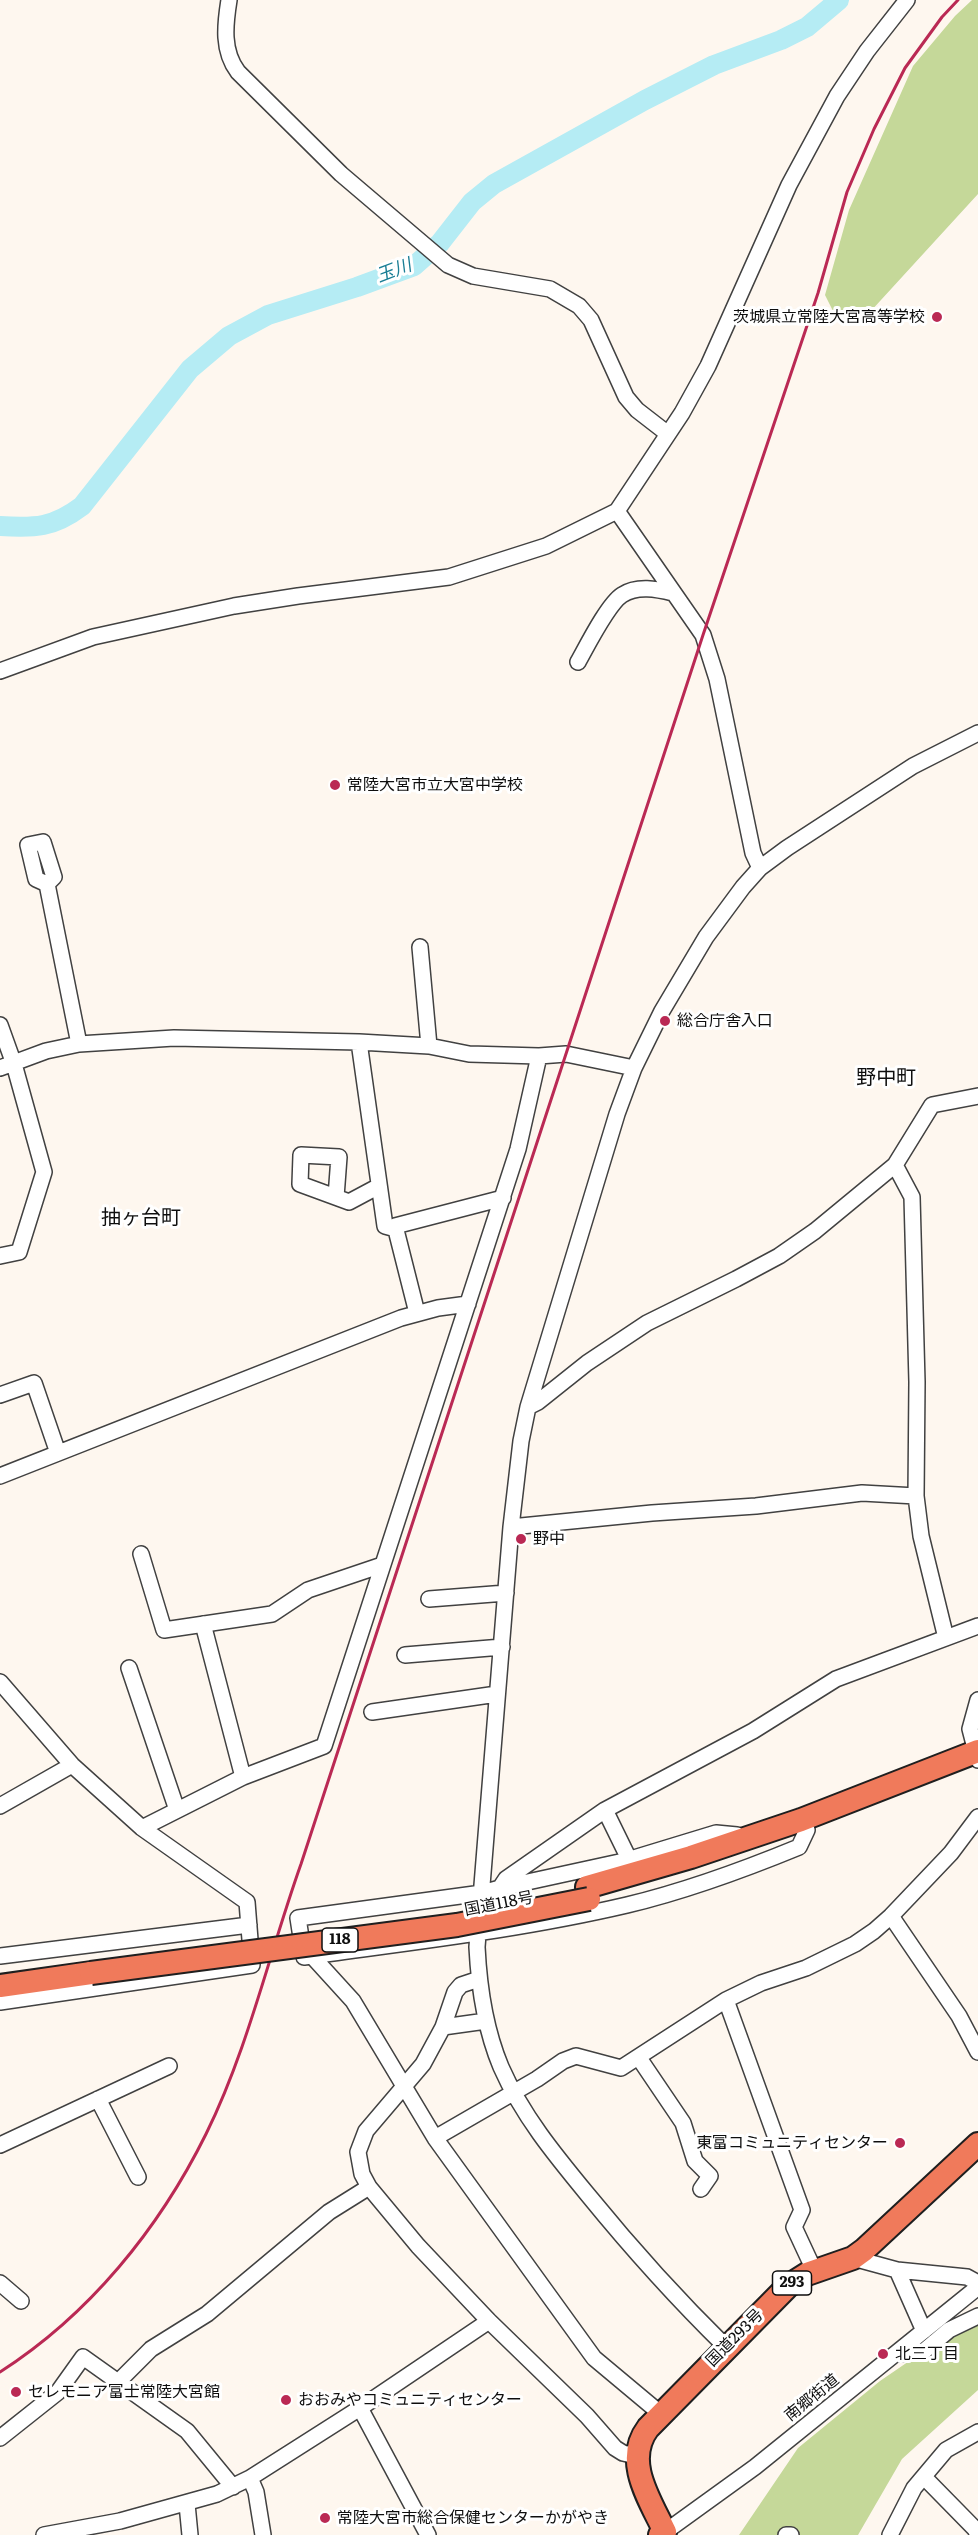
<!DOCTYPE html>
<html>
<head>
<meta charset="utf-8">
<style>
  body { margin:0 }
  canvas { display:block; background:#fef7ef }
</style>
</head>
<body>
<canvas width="978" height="2535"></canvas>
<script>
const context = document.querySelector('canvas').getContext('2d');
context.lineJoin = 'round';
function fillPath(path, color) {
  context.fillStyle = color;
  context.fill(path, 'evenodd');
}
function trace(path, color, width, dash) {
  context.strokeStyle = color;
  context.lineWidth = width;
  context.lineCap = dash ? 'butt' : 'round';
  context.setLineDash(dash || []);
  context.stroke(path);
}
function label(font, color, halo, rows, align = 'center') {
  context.font = font + ' Literata,"Noto Sans JP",serif';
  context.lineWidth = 6;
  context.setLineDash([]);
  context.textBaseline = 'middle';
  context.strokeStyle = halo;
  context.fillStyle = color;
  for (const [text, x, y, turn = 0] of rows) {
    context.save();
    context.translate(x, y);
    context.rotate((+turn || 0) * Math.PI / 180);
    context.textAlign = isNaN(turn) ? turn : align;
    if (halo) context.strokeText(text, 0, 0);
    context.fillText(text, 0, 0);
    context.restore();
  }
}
fillPath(new Path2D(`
  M972,0h6v194l-108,118 -21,4 -16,-5 -8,-16 24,-85 64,-144 42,-50z
  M978,2309v81l-76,69 -44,76h-119l59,-87 82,-67 79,-54z`), '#c5d899');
trace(new Path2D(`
  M0,526c35,2 53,2 82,-20l108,-137 39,-33 39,-21 89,-28 57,-21 26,-23 32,-41 22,-18 151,-84 69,-35 67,-25 26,-13 32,-27`), '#b5ecf4', 20);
const minor = new Path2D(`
  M229,0c-4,25 -7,51 9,72l103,102 107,91 25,11 77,13 29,17 12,14 35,77 11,13 31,24
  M617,511l86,124 14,44 36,174 7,15
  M578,662c9,-16 30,-58 44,-67 15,-10 35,-6 51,-2
  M0,671l93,-34 141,-31 64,-10 151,-19 97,-31 71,-35 65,-98 26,-47 81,-181 48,-89 30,-45 40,-51
  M47,884l-11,-5 -8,-34 15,-3 11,35 -7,7 32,160
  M420,947l9,99
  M0,1025l14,39 30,108 -25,80 -19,4
  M359,1042l26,184 11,3
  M0,1068l46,-17 33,-7 95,-6 185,4 70,4 40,8 70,2 27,-2 68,14
  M895,1165l17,32 5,185 -1,114 5,40 25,102
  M336,1197l3,-40 -38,-2 -1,29 49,18 30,-16
  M417,1313l-22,-87 108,-28
  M0,1395l34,-12 24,70
  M528,1407l10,-5 49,-39 60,-40 89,-44 43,-23 36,-25 80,-66 37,-60 46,-9
  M0,1476l401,-158 37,-10 30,-4
  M511,1527l141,-14 104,-7 106,-13 54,3
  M141,1554l23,76 108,-16 36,-24 74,-25
  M429,1599l77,-6
  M203,1624l40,153
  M405,1655l97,-8
  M129,1668l48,142
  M0,1682l72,83 70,63 105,74 5,63 -252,37
  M978,1700l-8,29 8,31
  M372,1712l125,-18
  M0,1806l72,-41
  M605,1810l24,49
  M142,1828l101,-51 81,-31 194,-597 21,-93
  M807,1830l-8,17c-56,23 -113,44 -172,58 -107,25 -215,37 -323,52l-6,-39 184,-25 18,-5 6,-9 99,-69 148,-79 83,-52 142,-53
  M500,1888l124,-27 92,-28 21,2 3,5
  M891,1916l68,100 19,36
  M0,1956l249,-31
  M312,1956l41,45 82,137 102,-59 26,-18 13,-5 45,12 105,-68 35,-17 45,-15 49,-24 19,-13 17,-15 60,-63 27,-36
  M479,1979l-18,6 -6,7 -12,35 -20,37 -57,67 -8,21 4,22 7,13 49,59 71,75 98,95 28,32 8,5 13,3
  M726,2000l76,210 -8,17 20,43
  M443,2027l43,-6
  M639,2058l44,65 12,38 15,15 -9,13
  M98,2099l40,78
  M435,2138l159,220 67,56
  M0,2145l169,-79
  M853,2258l44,12 70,7 11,6
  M897,2270l27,61
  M0,2283l21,18
  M726,2347c-49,-48 -94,-98 -138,-152 -33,-40 -66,-80 -87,-128 -16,-38 -22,-79 -24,-120l34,-420 10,-86 7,-34 89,-293 17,-46 28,-57 44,-74 37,-50 17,-19 27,-20 126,-82 65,-33
  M897,2354l27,-3 25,-21 29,-14
  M118,2382l33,-33 56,-35 122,-102 40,-25
  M360,2408l68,127
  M0,2438l58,-46 25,-35 104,74 46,56
  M924,2477l51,52 3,6
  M250,2478l6,14 7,43
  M187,2504l3,31
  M665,2532l90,-65 223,-180
  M44,2535l76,-14 97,-27 33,-16 110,-70 129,-87
  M786,2535h5
  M890,2535l24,-47 32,-38 32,-18`);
const highway = new Path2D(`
  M587,1887l104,-30 110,-37 177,-69
  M0,1986l91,-13
  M660,2535l5,-3c-15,-32 -42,-71 -17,-104l140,-142 19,-12 46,-16 11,-8 114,-106`);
trace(minor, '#414141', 18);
trace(highway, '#1f1f1f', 26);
trace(minor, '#fff', 15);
trace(highway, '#f07a5b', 22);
trace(new Path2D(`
  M0,2372c89,-57 159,-143 206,-238 42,-85 63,-180 95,-270l402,-1229 115,-342 29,-101 27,-63 31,-61 37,-51 16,-17`), '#ba2954', 3);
const highwayBridge = new Path2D(`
  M91,1973l366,-48 132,-26`);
trace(highwayBridge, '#1f1f1f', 26, []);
trace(highwayBridge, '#f07a5b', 22);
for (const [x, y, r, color] of [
  [937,317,6,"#ba2954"],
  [335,785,6,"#ba2954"],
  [665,1021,6,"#ba2954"],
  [521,1539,6,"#ba2954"],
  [900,2143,6,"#ba2954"],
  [883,2354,6,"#ba2954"],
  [16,2392,6,"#ba2954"],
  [286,2400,6,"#ba2954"],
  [325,2518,6,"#ba2954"]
]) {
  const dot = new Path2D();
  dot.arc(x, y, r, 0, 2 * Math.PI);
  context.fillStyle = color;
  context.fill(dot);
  trace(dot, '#fff', 2);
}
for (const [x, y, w] of [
  [340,1940,36],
  [792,2283,39]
]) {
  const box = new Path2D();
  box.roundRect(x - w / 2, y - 12, w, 24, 4.5);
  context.fillStyle = '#fff';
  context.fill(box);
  trace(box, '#0e0e0e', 1.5);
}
label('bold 15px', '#0e0e0e', null, [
  ["118",340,1940],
  ["293",792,2283]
]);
label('16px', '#0e0e0e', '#fff', [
  ["茨城県立常陸大宮高等学校",925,317,"right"],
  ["常陸大宮市立大宮中学校",347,785],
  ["総合庁舎入口",677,1021],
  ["野中",533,1539],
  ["東富コミュニティセンター",888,2143,"right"],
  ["北三丁目",895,2354],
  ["セレモニア富士常陸大宮館",28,2392],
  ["おおみやコミュニティセンター",298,2400],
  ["常陸大宮市総合保健センターかがやき",337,2518]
], 'left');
label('16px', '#0e0e0e', '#fff', [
  ["国道118号",499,1904,-11],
  ["国道293号",735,2338,-45],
  ["南郷街道",812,2398,-39]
]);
label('italic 18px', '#1a7e95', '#fff', [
  ["玉川",394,271,-21]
]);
label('20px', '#0e0e0e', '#fff', [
  ["野中町",886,1078],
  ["抽ヶ台町",141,1218]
]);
</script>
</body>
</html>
